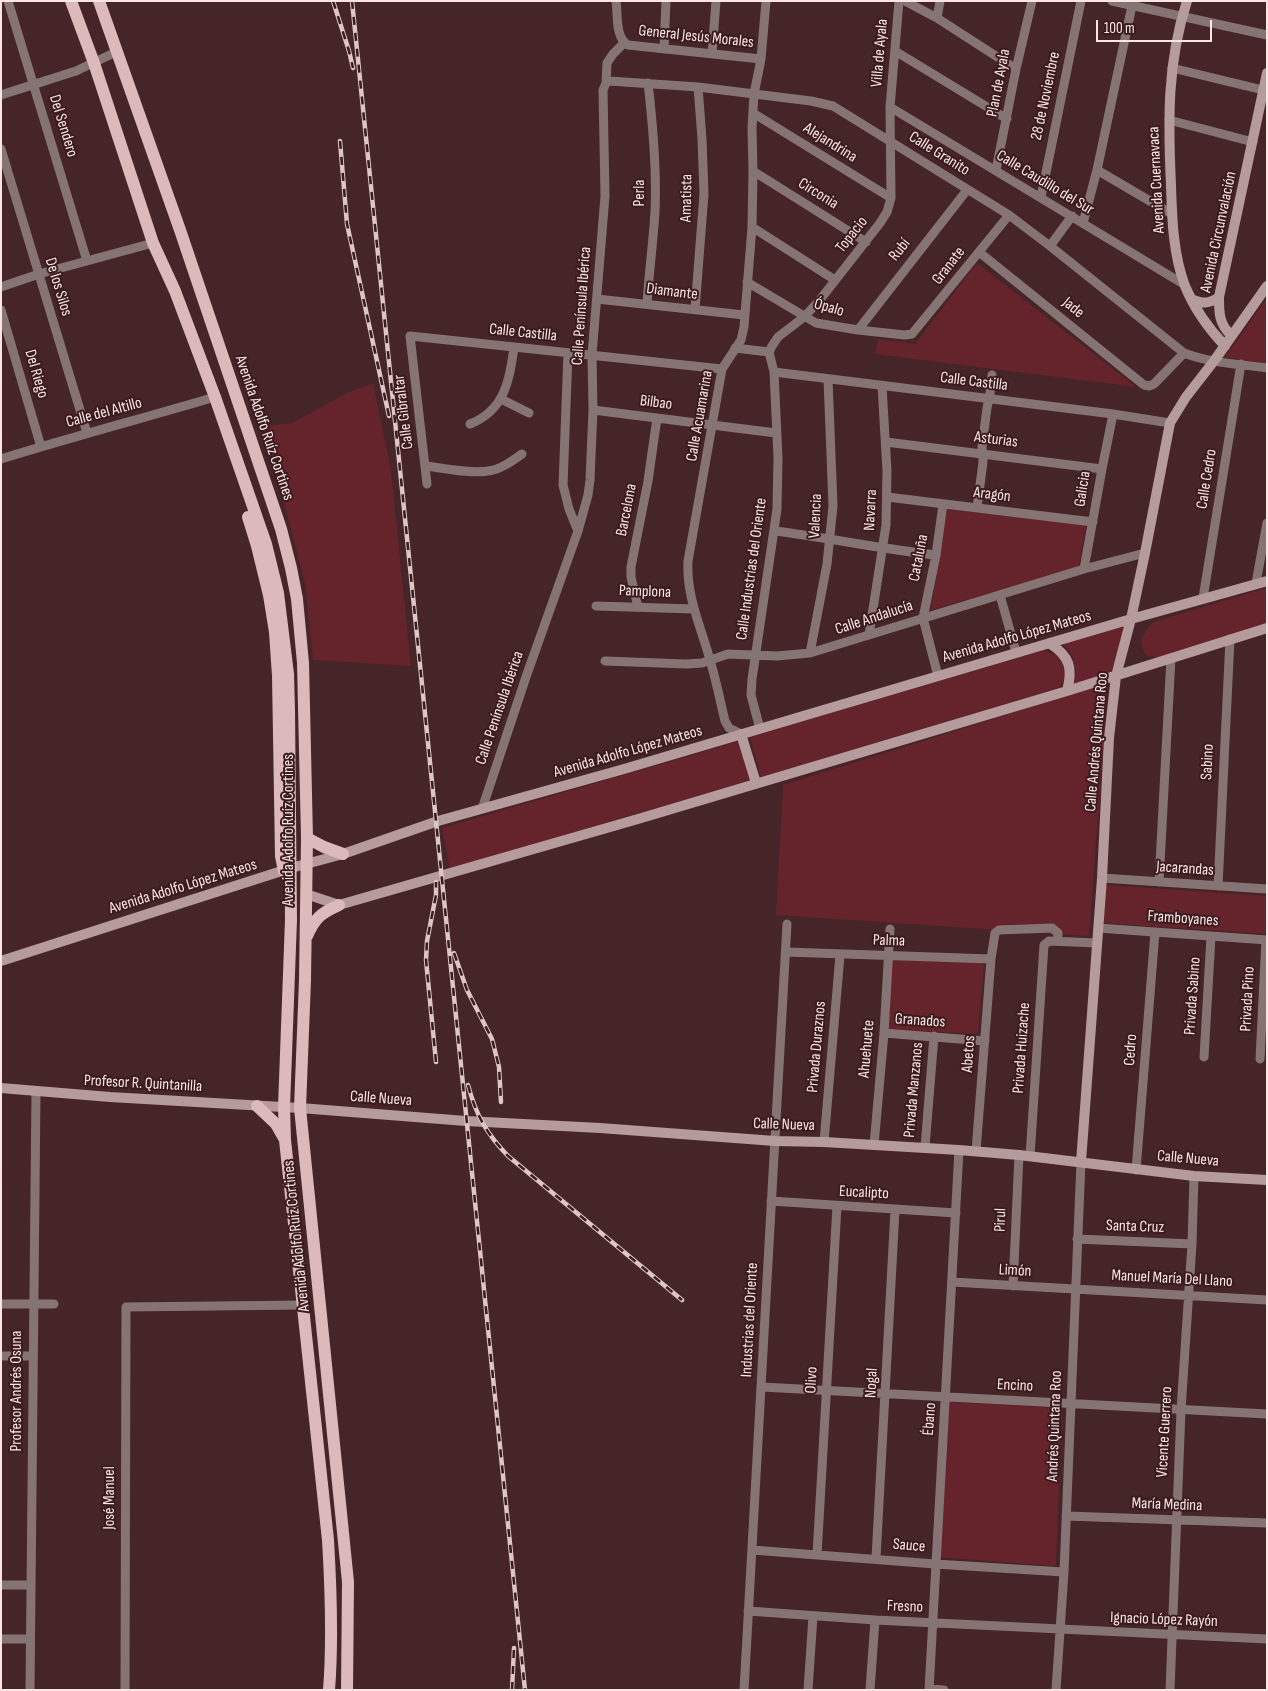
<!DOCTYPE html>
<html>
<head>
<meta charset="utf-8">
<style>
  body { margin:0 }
  #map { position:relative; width:1268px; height:1691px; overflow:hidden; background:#452527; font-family:"Sofia Sans Condensed",sans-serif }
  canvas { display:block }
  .frame { position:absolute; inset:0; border:2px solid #fbe5e5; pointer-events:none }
  .scale { position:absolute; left:1096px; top:20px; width:116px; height:22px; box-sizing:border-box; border:2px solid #fbe5e5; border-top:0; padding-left:6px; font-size:15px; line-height:18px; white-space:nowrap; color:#fbe5e5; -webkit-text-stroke:4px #3a1b1e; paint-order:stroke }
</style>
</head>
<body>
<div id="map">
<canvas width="1268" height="1691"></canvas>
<div class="frame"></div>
<div class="scale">100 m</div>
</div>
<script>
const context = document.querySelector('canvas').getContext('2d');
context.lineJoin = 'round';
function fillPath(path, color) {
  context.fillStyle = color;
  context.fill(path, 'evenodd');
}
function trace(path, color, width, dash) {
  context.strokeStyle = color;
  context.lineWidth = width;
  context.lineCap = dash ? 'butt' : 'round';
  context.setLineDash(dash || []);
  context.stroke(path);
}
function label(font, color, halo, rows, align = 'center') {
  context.font = font + ' "Sofia Sans Condensed",sans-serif';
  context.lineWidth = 4;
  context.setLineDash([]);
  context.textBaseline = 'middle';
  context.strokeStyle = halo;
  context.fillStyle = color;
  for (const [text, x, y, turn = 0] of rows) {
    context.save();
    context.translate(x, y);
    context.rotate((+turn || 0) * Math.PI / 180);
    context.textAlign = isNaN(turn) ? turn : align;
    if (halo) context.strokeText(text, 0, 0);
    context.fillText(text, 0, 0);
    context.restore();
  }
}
fillPath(new Path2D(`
  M977,263l159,124 -261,-33 3,-15 37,5z
  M1267,298v66l-42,-7z
  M373,383l18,87 20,196 -98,-6 -8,-77 -19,-73 -27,-83 33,-4 57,-31z
  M947,509l139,16 -7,42 -148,43z
  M1267,588v36l-111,34 -10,-3c-9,-14 -3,-21 7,-33z
  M1125,625l-14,48 -38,13c5,-17 2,-30 -10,-42z
  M1042,651c5,1 11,2 16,5 12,8 9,23 0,32l-297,89 -11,-40z
  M1108,683l-19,253 -313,-21 7,-130z
  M740,741l10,39 -300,89 -8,-41z
  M1104,885l163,11v38l-165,-11z
  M896,958l86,5 2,3 -6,66 -2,2 -87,-5 -2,-3 5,-65z
  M949,1402l111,6 2,3 -6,153 -3,2 -114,-9z`), '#65232b');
trace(new Path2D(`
  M8,1l79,260
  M616,1c2,14 -1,37 12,44l133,14
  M905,1l32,17 79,51
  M1112,1l155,34
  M937,18l3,-17
  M664,49l2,-48
  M895,51l112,68
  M712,54l4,-53
  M1172,68l91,22
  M606,83l3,-2 89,6 113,14 22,5 176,109 41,31 134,107c26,10 55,11 83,15
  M1,95l75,-24 40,-19
  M890,107l295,178
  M753,113l138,85
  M1169,120l84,22
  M1,149l86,284
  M996,170l20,-101 16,-68
  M1097,170l75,44
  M753,171l113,71
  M1041,197l40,-196
  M1083,223l14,-53 36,-169
  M752,227l83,53
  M1050,246l22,-30
  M979,252l165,133 5,1 5,-2 30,-31
  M747,282l69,41 42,7 47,5 7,-1 97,-119
  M1,287l38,-13 114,-31
  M597,299l147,16
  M647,304c2,-31 6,-61 8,-92 2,-43 -2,-86 -7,-129
  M695,309l9,-115 -2,-55 -4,-52
  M1,310l40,137
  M858,330l109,-140
  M735,348l34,4
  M769,352l3,-6 6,-9 26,-20 15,-16 61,-78 7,-11 4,-14 -1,-91 9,-106
  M568,353l-5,132 6,24 9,22
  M774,372l339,42 57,9
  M501,399l28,14
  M593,410l183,23
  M470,424c35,-14 39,-43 44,-76
  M886,442l216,27
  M1,459c71,-22 143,-41 214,-62
  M426,466c18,2 43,8 62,5 12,-1 24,-10 34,-17
  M427,484l-17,-148 312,33
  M887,497l206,25
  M977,508l6,-46 -1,-16 5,-38 3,-14 2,-19
  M775,531c54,7 107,18 161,24
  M1084,569l18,-100 11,-55
  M1256,583l11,-60
  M1000,595l16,57
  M1203,598l38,-234
  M596,606l98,3
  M638,607l-7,-30v-10l17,-86 9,-63
  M869,635l17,-110 1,-54 -5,-85
  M810,653l17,-89 6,-58 -5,-127
  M605,661l81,3 16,-1 26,-9 49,2 33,-3 274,-84 61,-16
  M938,676l-15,-58 13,-63 7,-51
  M760,729l-9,-34 1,-16 25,-170 1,-51 -4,-86 -5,-20
  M741,734l-12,-6 -4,-7c-5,-21 -9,-41 -15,-61 -9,-33 -24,-64 -22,-99l34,-192 19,-29 3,-13 8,-100 1,-56 -1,-43 2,-34 7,-35 5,-58
  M482,809l45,-135 51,-143 10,-36 2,-15 3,-70 -1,-55 13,-159 -2,-106 3,-7 1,-20 6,-9 11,-11
  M1102,878l165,11
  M1159,882l12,-224
  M1218,886l12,-247
  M1098,928l169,12
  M786,952l205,7
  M884,1033l101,8
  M1204,1057l7,-120
  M1260,1059l6,-119
  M824,1142l16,-187
  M874,1145l10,-112 6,-104
  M925,1147l9,-111
  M976,1151l15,-192 4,-26 4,-3 53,-2 6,5v8
  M1030,1156l14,-211 5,-4 48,2
  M1136,1170l19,-238
  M771,1201l185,12
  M1077,1239l115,5
  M952,1282l315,18
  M1013,1286l6,-131
  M1,1304h53
  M1,1356h31
  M762,1387l505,27
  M1066,1516l201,7
  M752,1550l183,14 129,8
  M817,1555l20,-349
  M876,1558l19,-348
  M1,1585h30
  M748,1611l127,9 392,19
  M1,1639h29
  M929,1689l15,1
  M30,1690l6,-598
  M125,1690l1,-383 177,-2
  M744,1690l43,-766
  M808,1690l5,-74
  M870,1690l5,-70
  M929,1690l30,-540
  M1056,1690l8,-118 17,-410
  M1170,1690l11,-280 11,-166 2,-68`), '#867475', 9);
trace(new Path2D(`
  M1187,1c-20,62 -19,120 -16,184 1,33 2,69 14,101 9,22 24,43 40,60
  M1191,299c12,5 18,5 28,-2
  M1231,335c-12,-11 -12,-22 -12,-38l48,-224
  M1049,643c21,13 24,25 18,48
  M741,734l15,49
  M306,894l33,11 299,-86 429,-128 200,-63
  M1,961l290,-93 52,-14 95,-33 186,-52 507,-150 136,-38
  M1,1088l109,9 190,11 166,13 134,7 175,13 49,1 135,8 60,5 175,21 73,4
  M1081,1162l21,-284 7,-140 7,-62 15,-57 14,-66 25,-130 16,-26 28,-36 53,-75`), '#b69b9c', 10);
trace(new Path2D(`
  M71,1l23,62 59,180 22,48 40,106 51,147 12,49 10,81 1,36 2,210 -7,187 1,33 43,400c3,50 5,100 1,150
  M99,1l81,229 101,299 10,39 6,31 6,64 4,175 -2,142 -5,128 48,474 -1,108
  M248,517l9,29 12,49 6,37 3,44 3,180 3,15 6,8
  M307,838l17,9 19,7
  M307,936c8,-18 14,-23 32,-31
  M257,1106l19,18 8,14`), '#dcb9ba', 12);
const rail = new Path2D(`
  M333,1l16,50 4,17
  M352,1l173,1689
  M340,141l7,83 42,192
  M454,953l13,37 25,49 7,28 2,35
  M436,1062l-10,-102 1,-19 9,-46v-13
  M468,1085c8,30 18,48 40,71l174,144
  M512,1690l2,-42`);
trace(rail, '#ddc6c6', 4.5);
trace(rail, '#3a1b1e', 2.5, [8]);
label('16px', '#fbe5e5', '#3a1b1e', [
  ["General Jesús Morales",696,37,6],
  ["Villa de Ayala",880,53,-85],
  ["Plan de Ayala",999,83,-79],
  ["28 de Noviembre",1046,96,-78],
  ["Del Sendero",63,126,73],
  ["Alejandrina",830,143,32],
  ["Calle Granito",939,154,32],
  ["Avenida Cuernavaca",1157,180,-93],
  ["Calle Caudillo del Sur",1045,183,31],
  ["Perla",640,193,-90],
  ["Circonia",818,194,32],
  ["Amatista",687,198,-89],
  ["Avenida Circunvalación",1219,232,-78],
  ["Topacio",852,235,-52],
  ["Rubí",900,250,-52],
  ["Granate",949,266,-52],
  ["De los Silos",58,287,73],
  ["Diamante",672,292,7],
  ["Calle Península Ibérica",582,306,-86],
  ["Ópalo",829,308,16],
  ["Jade",1073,308,39],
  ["Calle Castilla",523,333,6],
  ["Del Riego",36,374,74],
  ["Calle Castilla",974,382,7],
  ["Bilbao",656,403,7],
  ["Calle Gibraltar",404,412,-97],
  ["Calle del Altillo",104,413,-15],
  ["Calle Acuamarina",700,416,-80],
  ["Avenida Adolfo Ruíz Cortines",264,428,71],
  ["Asturias",996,440,7],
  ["Calle Cedro",1207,479,-81],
  ["Galicia",1083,489,-81],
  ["Aragón",992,495,7],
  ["Barcelona",627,510,-79],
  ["Navarra",871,510,-87],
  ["Valencia",816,516,-87],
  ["Cataluña",919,558,-79],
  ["Calle Industrias del Oriente",752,569,-82],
  ["Pamplona",645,592,2],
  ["Calle Andalucía",874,618,-18],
  ["Avenida Adolfo López Mateos",1017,637,-16],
  ["Calle Península Ibérica",500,708,-71],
  ["Calle Andrés Quintana Roo",1097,742,-85],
  ["Avenida Adolfo López Mateos",628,752,-16],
  ["Sabino",1208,762,-87],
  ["Avenida Adolfo Ruíz Cortines",289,830,-90],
  ["Jacarandas",1185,869,4],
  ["Avenida Adolfo López Mateos",183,887,-17],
  ["Framboyanes",1183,919,4],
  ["Palma",889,941,2],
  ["Privada Sabino",1193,996,-86],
  ["Privada Pino",1248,999,-87],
  ["Granados",920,1021,4],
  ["Privada Duraznos",817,1047,-85],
  ["Privada Huizache",1022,1048,-86],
  ["Ahuehuete",867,1049,-85],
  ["Cedro",1131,1050,-86],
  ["Abetos",969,1054,-86],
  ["Profesor R. Quintanilla",143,1084,3],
  ["Privada Manzanos",914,1090,-85],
  ["Calle Nueva",381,1099,4],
  ["Calle Nueva",784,1125,2],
  ["Calle Nueva",1188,1159,5],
  ["Eucalipto",864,1193,3],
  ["Pirul",1001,1220,-88],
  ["Santa Cruz",1135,1227,2],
  ["Avenida Adolfo Ruíz Cortines",297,1236,-96],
  ["Limón",1015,1271,3],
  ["Manuel María Del Llano",1172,1279,3],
  ["Industrias del Oriente",750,1320,-87],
  ["Olivo",812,1380,-87],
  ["Nogal",872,1383,-87],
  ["Encino",1015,1386,3],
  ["Profesor Andrés Osuna",17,1391,-90],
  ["Ébano",930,1419,-86],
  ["Andrés Quintana Roo",1055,1426,-88],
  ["Vicente Guerrero",1165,1432,-87],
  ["José Manuel",110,1498,-90],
  ["María Medina",1167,1505,2],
  ["Sauce",909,1546,5],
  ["Fresno",905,1607,2],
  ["Ignacio López Rayón",1164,1620,2]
]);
</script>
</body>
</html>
